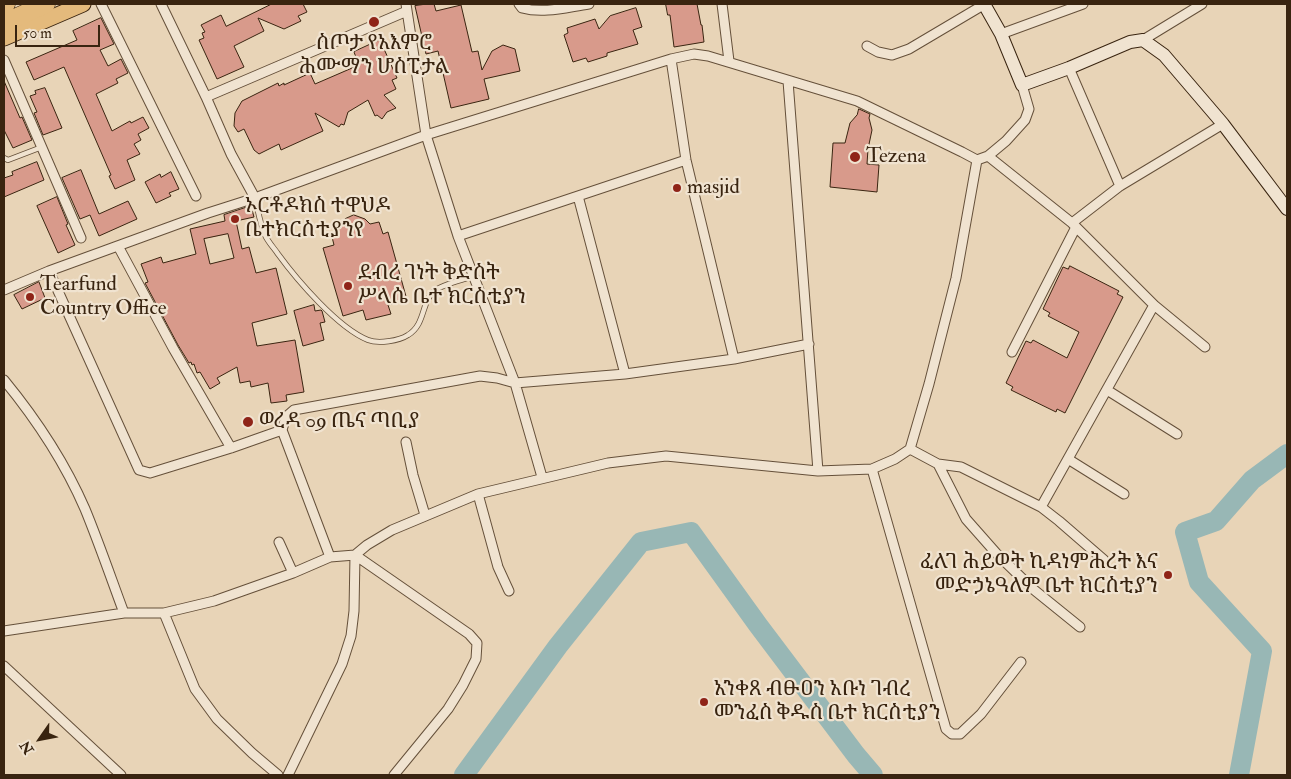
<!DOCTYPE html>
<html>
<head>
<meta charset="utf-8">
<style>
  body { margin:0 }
  #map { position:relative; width:1291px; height:779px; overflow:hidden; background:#e8d4b7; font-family:"IM FELL Double Pica",serif }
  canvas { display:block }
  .frame { position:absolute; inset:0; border:5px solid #392410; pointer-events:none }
  .north { position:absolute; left:15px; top:714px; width:50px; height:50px; -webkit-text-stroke:4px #f0e3d0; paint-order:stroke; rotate:237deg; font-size:14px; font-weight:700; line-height:20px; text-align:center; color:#392410 }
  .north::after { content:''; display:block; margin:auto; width:18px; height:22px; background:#392410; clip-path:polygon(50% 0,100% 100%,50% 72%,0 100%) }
  .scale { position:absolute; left:15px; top:25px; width:85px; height:22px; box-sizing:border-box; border:2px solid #392410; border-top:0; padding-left:6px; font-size:15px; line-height:18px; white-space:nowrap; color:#392410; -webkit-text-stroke:4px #f0e3d0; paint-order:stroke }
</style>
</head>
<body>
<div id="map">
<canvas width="1291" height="779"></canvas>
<div class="frame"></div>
<div class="north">N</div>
<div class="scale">50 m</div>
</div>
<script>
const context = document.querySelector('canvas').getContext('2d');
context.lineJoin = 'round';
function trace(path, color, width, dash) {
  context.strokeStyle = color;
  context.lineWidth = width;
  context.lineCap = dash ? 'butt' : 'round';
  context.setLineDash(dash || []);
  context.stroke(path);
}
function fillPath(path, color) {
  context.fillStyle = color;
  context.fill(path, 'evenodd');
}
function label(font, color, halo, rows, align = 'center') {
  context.font = font + ' "IM FELL Double Pica","Noto Serif Ethiopic",serif';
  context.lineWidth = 4.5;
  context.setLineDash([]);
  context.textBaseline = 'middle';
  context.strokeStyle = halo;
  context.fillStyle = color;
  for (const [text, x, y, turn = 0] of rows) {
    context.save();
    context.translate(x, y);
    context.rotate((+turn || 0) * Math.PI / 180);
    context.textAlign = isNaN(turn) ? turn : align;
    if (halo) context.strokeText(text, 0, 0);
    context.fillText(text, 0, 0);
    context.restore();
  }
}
trace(new Path2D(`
  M464,775l94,-129 83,-104 50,-10 67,93 98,130 17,20
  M1239,775l23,-124 -63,-69 -14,-50 31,-11 36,-41 35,-26`), '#98b7b5', 20);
const building = new Path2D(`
  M272,4h31l4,8 -9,4 3,5 -17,8 -26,-11 6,13 -30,15 10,21 -27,12 -18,-39 5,-2 -2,-5 3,-1 -4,-7 20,-10 5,11z
  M427,4h7l2,7 25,-6 11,47 6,-1 4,19 10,-19 11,-6 12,4 5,22 -36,8 5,20 -38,9 -13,-57 -12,3 -11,-48z
  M666,4h31l4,21h1l2,17 -30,5 -4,-32h-2z
  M636,8l6,19 -9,3 5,14 -31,9v3l-19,6 -2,-4 -13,4 -9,-27 4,-2 -1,-5 28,-9 4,10 11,-13z
  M101,18l13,26 -14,6 8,16 13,-7 7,14 -12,6 2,4 -22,11 16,37 18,-10 1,2 12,-6 6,11 -11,6 3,6 -7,4 6,10 -13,6 8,20 -20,9 -6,-13 2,-1 -47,-108 -30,13 -8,-18 51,-22 -4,-9z
  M380,40l17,38 -5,2 4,9 -12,6 12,13 -9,4 -5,7 -5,-4 -2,1 -7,-16 -20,12 -4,13 -3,-1 -2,3 -24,-14 8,18 -42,19 -2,-6 -20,10 -5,-4 -10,-21 -6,3 -4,-6 1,-13 7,-12 36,-18 1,3 5,-3v2l26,-12 5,11 7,-3 37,-16 -5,-13z
  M4,81l16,37 2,-1 10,23 -19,8 -9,-18z
  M45,88l17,40 -19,7 -9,-22 3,-1 -7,-16 6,-2 -1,-3z
  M859,109l11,5 -1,4 3,12 -4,19 -1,15 12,1 -2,27 -47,-5 3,-44h12l5,-20 7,-8z
  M37,162l7,18 -40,17v-19l9,-3 -1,-3z
  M81,170l18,44 29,-13 9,18 -38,17 -9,-21 -10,4 -18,-41z
  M171,172l8,17 -10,4 2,3 -15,7 -11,-21 15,-8 1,3z
  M57,197l11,27 -2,1 9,20 -17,8 -21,-47z
  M251,206l3,11 -18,4 6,28 7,-2 7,26 20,-5 11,46 -35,9 5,23 38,-6 9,52 -18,3 1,6 -16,2 -3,-20 -17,4 -1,-6 -10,2 -3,-16 -20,11 3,5 -10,6 -10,-17 -3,1 -3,-9 -2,1 -1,-3 -2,1 -11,-18 -33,-62 3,-1 -7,-18 20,-7 2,6 33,-9 -6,-25 35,-8 -1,-6zM228,234l6,24 -24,6 -6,-25z
  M354,215l11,4 5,5 9,-2 4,12 5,-2 19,68 -19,5 3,9 -25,6 -3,-10 -20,6 -20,-68 11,-3 -3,-12 6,-1 8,-13z
  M1070,266l49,25 -2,3 6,3 -58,116 -8,-4 -1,3 -45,-22 2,-3 -7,-4 20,-42 5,2 2,-3 34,18 12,-26 -31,-16 2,-3 -7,-4 20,-42 5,2z
  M39,282l6,16 -23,11 -8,-14z
  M314,305l1,6 6,-1 1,1 3,11 -5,1 4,17 -21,6 -9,-35z`);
fillPath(building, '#d89a8b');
trace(building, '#392410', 1);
const lane = new Path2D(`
  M4,158l4,2 34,-13
  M255,198c3,12 5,26 10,37 3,7 9,13 13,19 19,26 60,74 90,86 10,4 31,1 40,-5 18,-11 13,-33 26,-44 9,-7 29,-11 40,-15`);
const street = new Path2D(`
  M101,4l95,192
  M161,4l45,93 25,57 24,44
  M406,4l20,131 32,101 57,147 27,94
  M519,4l3,4c22,6 45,-1 67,-4
  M722,4l7,57
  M1001,34l82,-30
  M1143,40l59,-36
  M867,46l11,6 14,3 17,-6 76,-45
  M671,59l15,101 48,199
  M4,60l77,178
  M1069,68l51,118
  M788,81l30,390
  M206,97l201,-86
  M988,156l84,67 82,82 51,42
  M578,196l47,178
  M1072,223l48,-37 103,-62
  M458,236l228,-76
  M118,246l55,102 58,100
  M49,271l90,199 11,3 81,-25 51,-18
  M4,290l45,-19 159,-58 47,-15 171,-63 245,-76 23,-5 14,2 149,45 105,51 15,8
  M1012,352l64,-125
  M4,380c32,39 61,83 81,129 14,34 26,69 39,104
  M1107,390l70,44
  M406,442l7,33 12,40
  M910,449l28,15 23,3 80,40 18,14 45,39
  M1068,459l56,35
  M938,464l28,55 30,34 37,36 47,38
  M872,469l74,260 6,5h8l21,-20 40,-52
  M478,494l20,73 11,24
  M1041,507l113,-202
  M279,542l14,31
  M330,557l-48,-127 4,-13 8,-7 186,-34 17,2 18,5 110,-9 109,-15 75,-15
  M164,613l31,76 22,30 35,34 26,22
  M4,631l120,-18h40l50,-12 79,-28 37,-16 25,-2 114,79 8,9 -1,16 -13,26 -15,24 -54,66
  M4,666l117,109
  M288,775l54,-111 9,-28 3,-25 1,-56 12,-10 25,-15 86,-36 130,-31 58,-7 152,15 54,-2 23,-10 15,-10 19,-65 27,-106 21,-118 11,-4 18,-15 19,-21 4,-11 -7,-24`);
const secondary = new Path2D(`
  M984,4l17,30 21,51 47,-17 61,-26 13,-2 21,15 59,69 64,85`);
const primary = new Path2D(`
  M4,38l79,-34`);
const highway = new Path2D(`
  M4,5l2,-1
  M4,23l42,-19`);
trace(lane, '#65503a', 6);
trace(street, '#65503a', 11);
trace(secondary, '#392410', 14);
trace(primary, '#392410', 17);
trace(highway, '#392410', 19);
trace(lane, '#f0e3d0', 4.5);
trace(street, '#f0e3d0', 9);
trace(secondary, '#f0e3d0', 12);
trace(primary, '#e4ba7c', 15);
trace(highway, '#e4ba7c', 18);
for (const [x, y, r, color] of [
  [374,22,6,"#8f2418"],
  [855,157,6,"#8f2418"],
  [677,188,5,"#8f2418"],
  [235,219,5,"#8f2418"],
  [348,286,5,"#8f2418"],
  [30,297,5,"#8f2418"],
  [248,422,6,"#8f2418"],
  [1168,575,5,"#8f2418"],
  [704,702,5,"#8f2418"]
]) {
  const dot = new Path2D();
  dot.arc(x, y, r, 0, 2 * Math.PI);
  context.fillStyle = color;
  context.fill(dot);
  trace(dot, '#f0e3d0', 2);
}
label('21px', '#392410', '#f0e3d0', [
  ["ስጦታ የአእምሮ",374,44,"center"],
  ["ሕሙማን ሆስፒታል",374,68,"center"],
  ["Tezena",866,157],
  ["masjid",687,188],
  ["ኦርቶዶክስ ተዋህዶ",245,207],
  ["ቤተክርስቲያንየ",245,231],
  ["ደብረ ገነት ቅድስት",358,274],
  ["ሥላሴ ቤተ ክርስቲያን",358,298],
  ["Tearfund",40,285],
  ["Country Office",40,309],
  ["ወረዳ 09 ጤና ጣቢያ",259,422],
  ["ፈለገ ሕይወት ኪዳነምሕረት እና",1158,563,"right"],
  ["መድኃኔዓለም ቤተ ክርስቲያን",1158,587,"right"],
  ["አንቀጸ ብፁዐን አቡነ ገብረ",714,690],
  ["መንፈስ ቅዱስ ቤተ ክርስቲያን",714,714]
], 'left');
</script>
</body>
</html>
